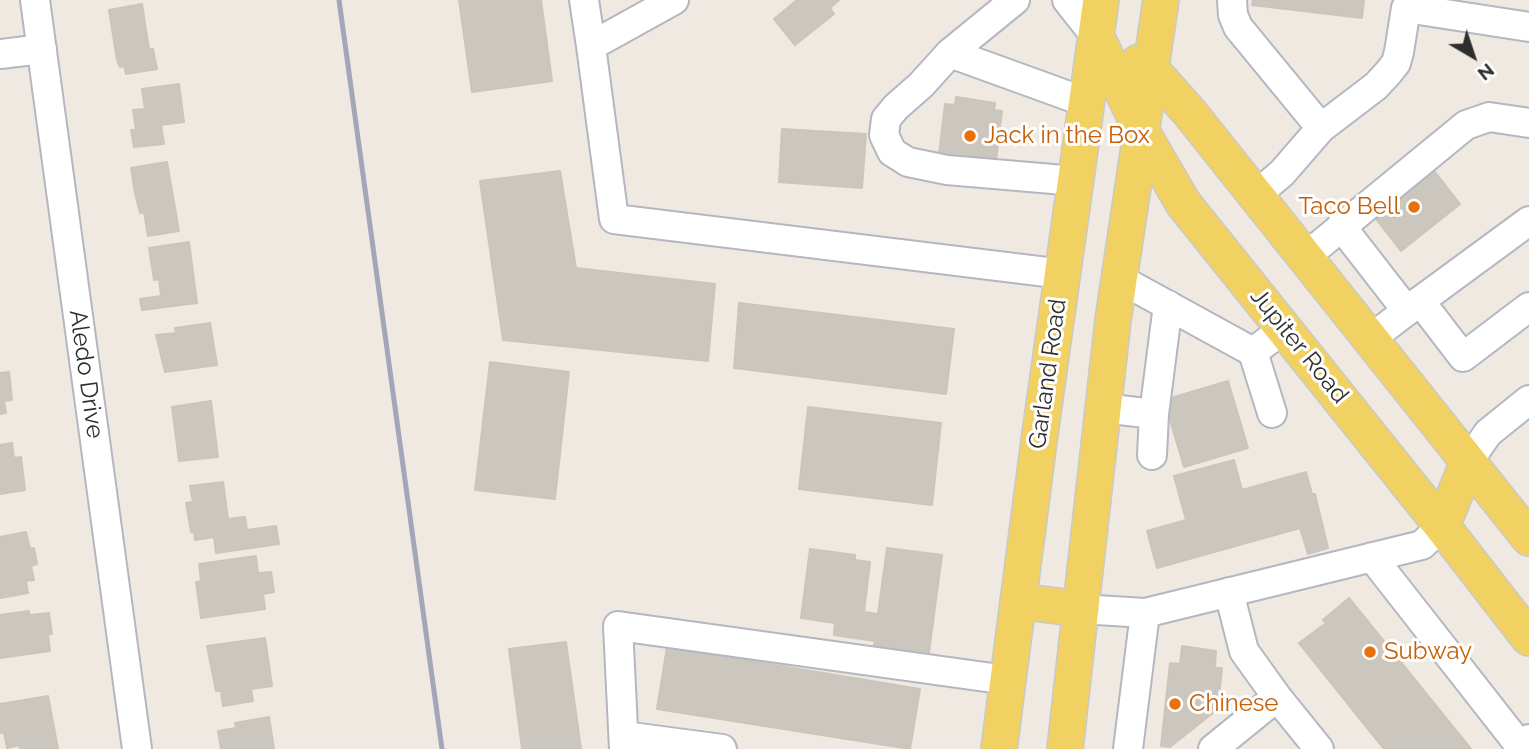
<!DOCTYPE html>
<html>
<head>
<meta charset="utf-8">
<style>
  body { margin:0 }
  #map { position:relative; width:1529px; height:749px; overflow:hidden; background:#efe9e1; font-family:Raleway,sans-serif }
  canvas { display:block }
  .north { position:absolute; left:1438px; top:21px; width:70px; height:70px; -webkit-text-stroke:5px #fff; paint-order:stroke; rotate:141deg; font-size:19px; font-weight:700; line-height:28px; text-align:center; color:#2e2e2e }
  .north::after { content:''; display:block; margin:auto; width:24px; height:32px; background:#2e2e2e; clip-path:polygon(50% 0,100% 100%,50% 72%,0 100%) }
</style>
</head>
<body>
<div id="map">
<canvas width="1529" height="749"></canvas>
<div class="north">N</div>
</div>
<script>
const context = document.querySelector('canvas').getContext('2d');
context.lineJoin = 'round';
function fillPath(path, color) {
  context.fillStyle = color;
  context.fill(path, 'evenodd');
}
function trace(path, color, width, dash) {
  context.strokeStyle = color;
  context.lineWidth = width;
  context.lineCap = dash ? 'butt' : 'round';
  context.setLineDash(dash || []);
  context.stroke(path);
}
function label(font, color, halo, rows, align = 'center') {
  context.font = font + ' Raleway,sans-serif';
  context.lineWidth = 6;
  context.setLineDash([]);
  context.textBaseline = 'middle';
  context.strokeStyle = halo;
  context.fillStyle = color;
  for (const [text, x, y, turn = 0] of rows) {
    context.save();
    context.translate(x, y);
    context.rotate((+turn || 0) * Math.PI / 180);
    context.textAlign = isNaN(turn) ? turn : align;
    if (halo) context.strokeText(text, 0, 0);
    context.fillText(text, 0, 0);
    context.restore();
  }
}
const building = new Path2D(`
  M459,0h82l11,81 -80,11z
  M797,0h42l-9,8 4,6 -39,31 -21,-26z
  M1253,0h111l-2,18 -110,-13z
  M142,4l7,45h4l4,20 -31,5 -2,-8 -4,1 -3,-7 -8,-50z
  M179,84l5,38 -23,3 3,19 -30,3 -3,-17h5l-3,-20 12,-1 -3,-20z
  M956,97l39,6 -1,7 8,1 -7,58 -57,-7 7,-58 10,1z
  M782,129l84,5 -4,54 -83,-6z
  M167,162l12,69 -31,5 -4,-24 -4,1 -5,-20 -4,-25z
  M1428,163l32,41 -59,47 -32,-41z
  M560,171l16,97 139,16 -7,77 -205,-21 -23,-159z
  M189,242l8,61 -55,7 -2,-11 21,-3 -2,-17 -5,1 -5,-32z
  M739,303l215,26 -8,65 -212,-26z
  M210,323l7,42 -52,7 -9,-37 20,-2 -1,-5z
  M490,362l79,10 -14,127 -80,-9z
  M9,372l3,28 -8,1 2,12 -6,1v-41z
  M1228,381l20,67 -64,19 -20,-67z
  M211,401l7,56 -39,4 -7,-54z
  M808,407l133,16 -9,82 -133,-16z
  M12,443l2,15 7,-1 4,33 -25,4v-49z
  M1234,460l8,30 64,-18 6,22h3l13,54 -20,6 -8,-26 -143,40 -10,-37 39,-11 -12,-44z
  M223,482l5,37 17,-2 2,13 29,-4 3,18 -63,9 -2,-16 -19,3 -1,-9 -3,1 -5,-29 7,-1 -3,-16z
  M26,532l4,17 4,-1 3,16 -6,2 3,14 -8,1 2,12 -28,5v-61z
  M887,548l55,7 -13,97 -55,-7 1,-4 -41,-6 1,-12 -34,-5 9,-69 45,6v5l15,2 -6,50 14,2z
  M256,556l2,17 13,-1 3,20 -11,2 2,15 -64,9 -5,-36 5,-1 -2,-17z
  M1349,598l122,151h-87l-85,-106 27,-20 -3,-3z
  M29,611v4l20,-2 3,21h-4l2,17 -50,7v-43z
  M265,638l7,48 -21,3 2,12 -30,5 -2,-15h-5l-9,-45z
  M566,642l15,107h-59l-13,-100z
  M1182,646l34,5 -1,17h7l-4,41 -48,38 -9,-1 9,-83 10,1z
  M667,647l253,42 -10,60 -253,-40z
  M48,696l10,53h-38l-1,-4 -12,3 -3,-15h-4v-29z
  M269,717l5,32h-53l-3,-18 18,-3 -1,-5z`);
fillPath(building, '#cbc7bf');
trace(building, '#cbc5ba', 2);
const minor = new Path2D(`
  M35,0l102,749
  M584,0l7,46 83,-46
  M1015,0l-65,53 -29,32 -25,22 -10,12 -2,16 8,17 16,10 39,8 129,11
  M1067,0l30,38
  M1232,0l1,15 5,12 83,101
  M591,46l23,173 449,55
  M950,53l138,50
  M0,54l42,-5
  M1256,195l26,-22 39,-45 55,-42 12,-13 8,-10 3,-11 7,-44 123,19
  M1341,226l66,85
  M1305,257l161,-132 23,-8 40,6
  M1118,278l135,74 32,-24
  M1420,301l109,-80
  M1370,339l50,-38 43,56 66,-50
  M1253,352l19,61
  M1103,408l51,6 14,-109
  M1152,455l2,-41
  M1468,462l20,-29 41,-33
  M1372,557l148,189 9,-7
  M1229,592l15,59 33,46
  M1081,609l64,4 277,-68 20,-19
  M624,736l98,13
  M624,749l-6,-123 389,54
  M1128,749l17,-136
  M1213,749l64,-52 42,52`);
const major = new Path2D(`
  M1097,38l45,94 41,71 259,323 87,112
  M1139,62l12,7 39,44 339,425
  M1442,526l26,-64
  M1018,601l63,8
  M999,749l40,-308 62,-441
  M1065,749l48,-429 48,-320`);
trace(minor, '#b4b7c1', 32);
trace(major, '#c9c9c9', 38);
trace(minor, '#fff', 28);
trace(major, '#f2d163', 35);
trace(new Path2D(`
  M339,0l103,749`), '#a3a6b8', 5);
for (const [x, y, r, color] of [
  [970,136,7,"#e8710a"],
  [1414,207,7,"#e8710a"],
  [1370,652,7,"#e8710a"],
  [1175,704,7,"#e8710a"]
]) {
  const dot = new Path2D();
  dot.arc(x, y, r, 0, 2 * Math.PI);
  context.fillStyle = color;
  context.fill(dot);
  trace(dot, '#fff', 2.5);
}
label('24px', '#c56008', '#fff', [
  ["Jack in the Box",984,136],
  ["Taco Bell",1400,207,"right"],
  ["Subway",1384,652],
  ["Chinese",1189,704]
], 'left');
label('24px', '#2e2e2e', '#fff', [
  ["Jupiter Road",1299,346,51],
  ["Aledo Drive",86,374,82],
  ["Garland Road",1048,374,-82]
]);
</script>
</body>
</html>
